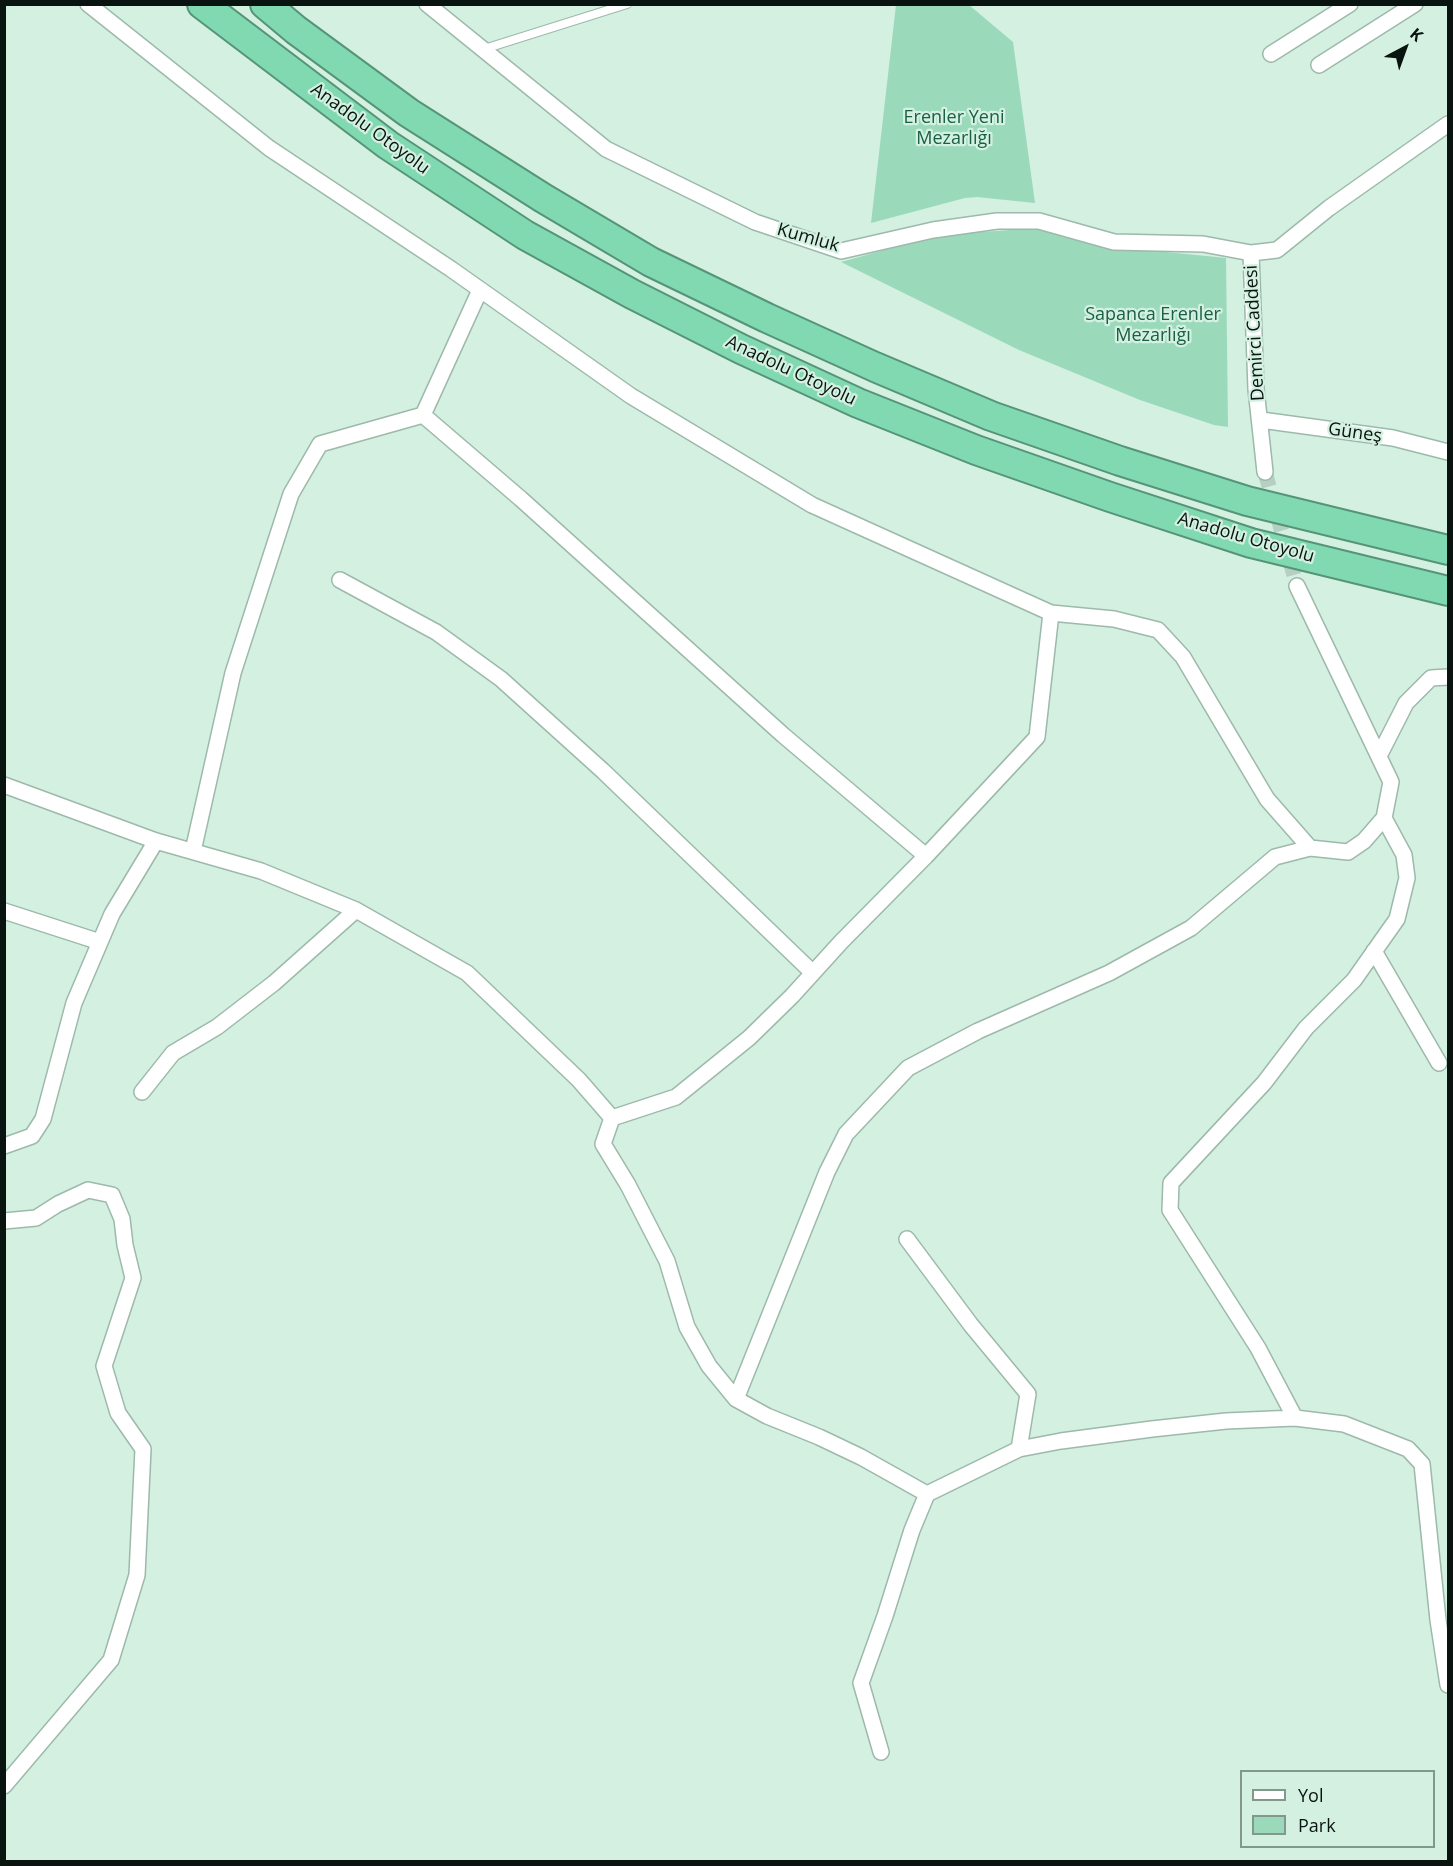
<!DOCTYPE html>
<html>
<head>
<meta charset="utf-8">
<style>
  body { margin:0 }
  #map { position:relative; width:1453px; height:1866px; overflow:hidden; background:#d3f0e1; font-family:"Open Sans",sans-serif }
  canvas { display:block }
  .frame { position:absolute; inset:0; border:6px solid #09130f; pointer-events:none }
  .legend { position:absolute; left:1240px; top:1770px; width:195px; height:78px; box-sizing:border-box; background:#d3f0e1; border:2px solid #82988d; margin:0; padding:8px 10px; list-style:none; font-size:18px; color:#09130f }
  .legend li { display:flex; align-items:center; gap:12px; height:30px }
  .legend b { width:30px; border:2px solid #82988d }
  .north { position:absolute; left:1375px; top:18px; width:60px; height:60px; -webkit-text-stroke:4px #d3f0e1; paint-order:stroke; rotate:41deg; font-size:16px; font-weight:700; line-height:24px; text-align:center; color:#09130f }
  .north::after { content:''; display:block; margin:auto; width:21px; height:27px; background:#09130f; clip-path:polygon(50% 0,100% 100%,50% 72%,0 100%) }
</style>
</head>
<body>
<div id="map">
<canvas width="1453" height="1866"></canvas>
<div class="frame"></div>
<ul class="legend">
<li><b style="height:8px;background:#fff"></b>Yol</li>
<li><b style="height:16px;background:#9bd9bb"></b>Park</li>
</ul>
<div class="north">K</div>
</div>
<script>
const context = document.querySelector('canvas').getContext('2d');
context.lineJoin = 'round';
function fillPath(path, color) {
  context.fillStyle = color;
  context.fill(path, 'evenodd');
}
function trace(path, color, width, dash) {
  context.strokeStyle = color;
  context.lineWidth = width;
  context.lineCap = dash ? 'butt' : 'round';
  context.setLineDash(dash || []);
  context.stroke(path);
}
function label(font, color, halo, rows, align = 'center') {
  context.font = font + ' "Open Sans",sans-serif';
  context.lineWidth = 4.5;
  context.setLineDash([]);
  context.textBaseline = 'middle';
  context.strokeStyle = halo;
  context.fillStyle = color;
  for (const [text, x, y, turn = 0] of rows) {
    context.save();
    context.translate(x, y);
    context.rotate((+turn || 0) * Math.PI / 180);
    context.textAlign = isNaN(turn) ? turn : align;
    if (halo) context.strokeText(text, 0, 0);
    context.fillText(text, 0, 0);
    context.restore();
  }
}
fillPath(new Path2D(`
  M896,5h73l44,37 22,161 -58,-6 -12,1 -94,25z
  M1039,228l87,20 100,10 2,169 -14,-2 -74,-25 -121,-50 -178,-88 97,-27z`), '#9bd9bb');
trace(new Path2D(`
  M1265,472l32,114`), '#b5cfc2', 15, [15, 8]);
const lane = new Path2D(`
  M484,49l143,-45`);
const street = new Path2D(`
  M88,4l181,144 182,121 180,127 181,109 239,108 63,6 44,11 25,27 84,142 43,49 38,4 16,-11 20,-23 7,-36 -94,-196
  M427,4l179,145 149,73 86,29 92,-21 64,-9h42l75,21 89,2 48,9
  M1271,54l79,-50
  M1319,65l96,-61
  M480,290l-57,125 98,84 262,236 143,121
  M1261,420l132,18 55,14
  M1265,472l-9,-83 -5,-136 26,-3 52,-42 119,-84
  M340,580l96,52 65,47 102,92 210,202
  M1379,756l27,-53 25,-25 17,-1
  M4,785l152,56 105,30 95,39 111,63 112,107 33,38
  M193,851l40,-178 58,-179 29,-50 103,-29
  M4,911l96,31
  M1374,951l65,112
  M142,1092l31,-39 44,-26 57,-44 82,-73
  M4,1146l28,-10 11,-17 31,-116 38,-89 44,-73
  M4,1221l32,-3 22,-14 30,-14 24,5 10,24 3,26 8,33 -29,88 14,47 25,36 -6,126 -26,85 -107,126
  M907,1239l64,86 57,69 -9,55
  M736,1399l91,-227 19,-38 62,-66 70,-37 131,-58 82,-45 84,-71 35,-9
  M1295,1418l49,6 64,25 14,15 16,156 10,65
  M927,1494l92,-45 42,-8 91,-12 74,-8 69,-3 -37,-70 -88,-138 1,-27 93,-100 42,-55 48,-48 43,-61 10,-41 -3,-23 -20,-37
  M881,1752l-20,-69 24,-67 27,-86 15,-36 -66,-37 -42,-20 -52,-21 -31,-17 -27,-33 -22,-39 -20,-66 -39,-76 -25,-41 9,-26 64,-21 73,-59 43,-42 49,-54 85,-86 111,-119 14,-124`);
const highway = new Path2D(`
  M202,4l186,141 137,90 107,59 109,55 117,54 118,47 134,47 141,46 197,48
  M265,4l31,26 113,83 134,85 108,64 116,56 108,49 116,49 129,45 127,40 201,49`);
trace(lane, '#9db9ab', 10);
trace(street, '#9db9ab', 18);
trace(highway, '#569478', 32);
trace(lane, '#fff', 8);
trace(street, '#fff', 15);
trace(highway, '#80d9b1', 28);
label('18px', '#1a6045', '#d3f0e1', [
  ["Erenler Yeni",954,118],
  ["Mezarlığı",954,139],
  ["Sapanca Erenler",1153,315],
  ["Mezarlığı",1153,336]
]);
label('18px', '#09130f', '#d3f0e1', [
  ["Anadolu Otoyolu",370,129,36],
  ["Kumluk",808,238,16],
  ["Demirci Caddesi",1255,333,-93],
  ["Anadolu Otoyolu",791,371,25],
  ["Güneş",1355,433,8],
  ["Anadolu Otoyolu",1246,538,16]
]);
</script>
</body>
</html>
